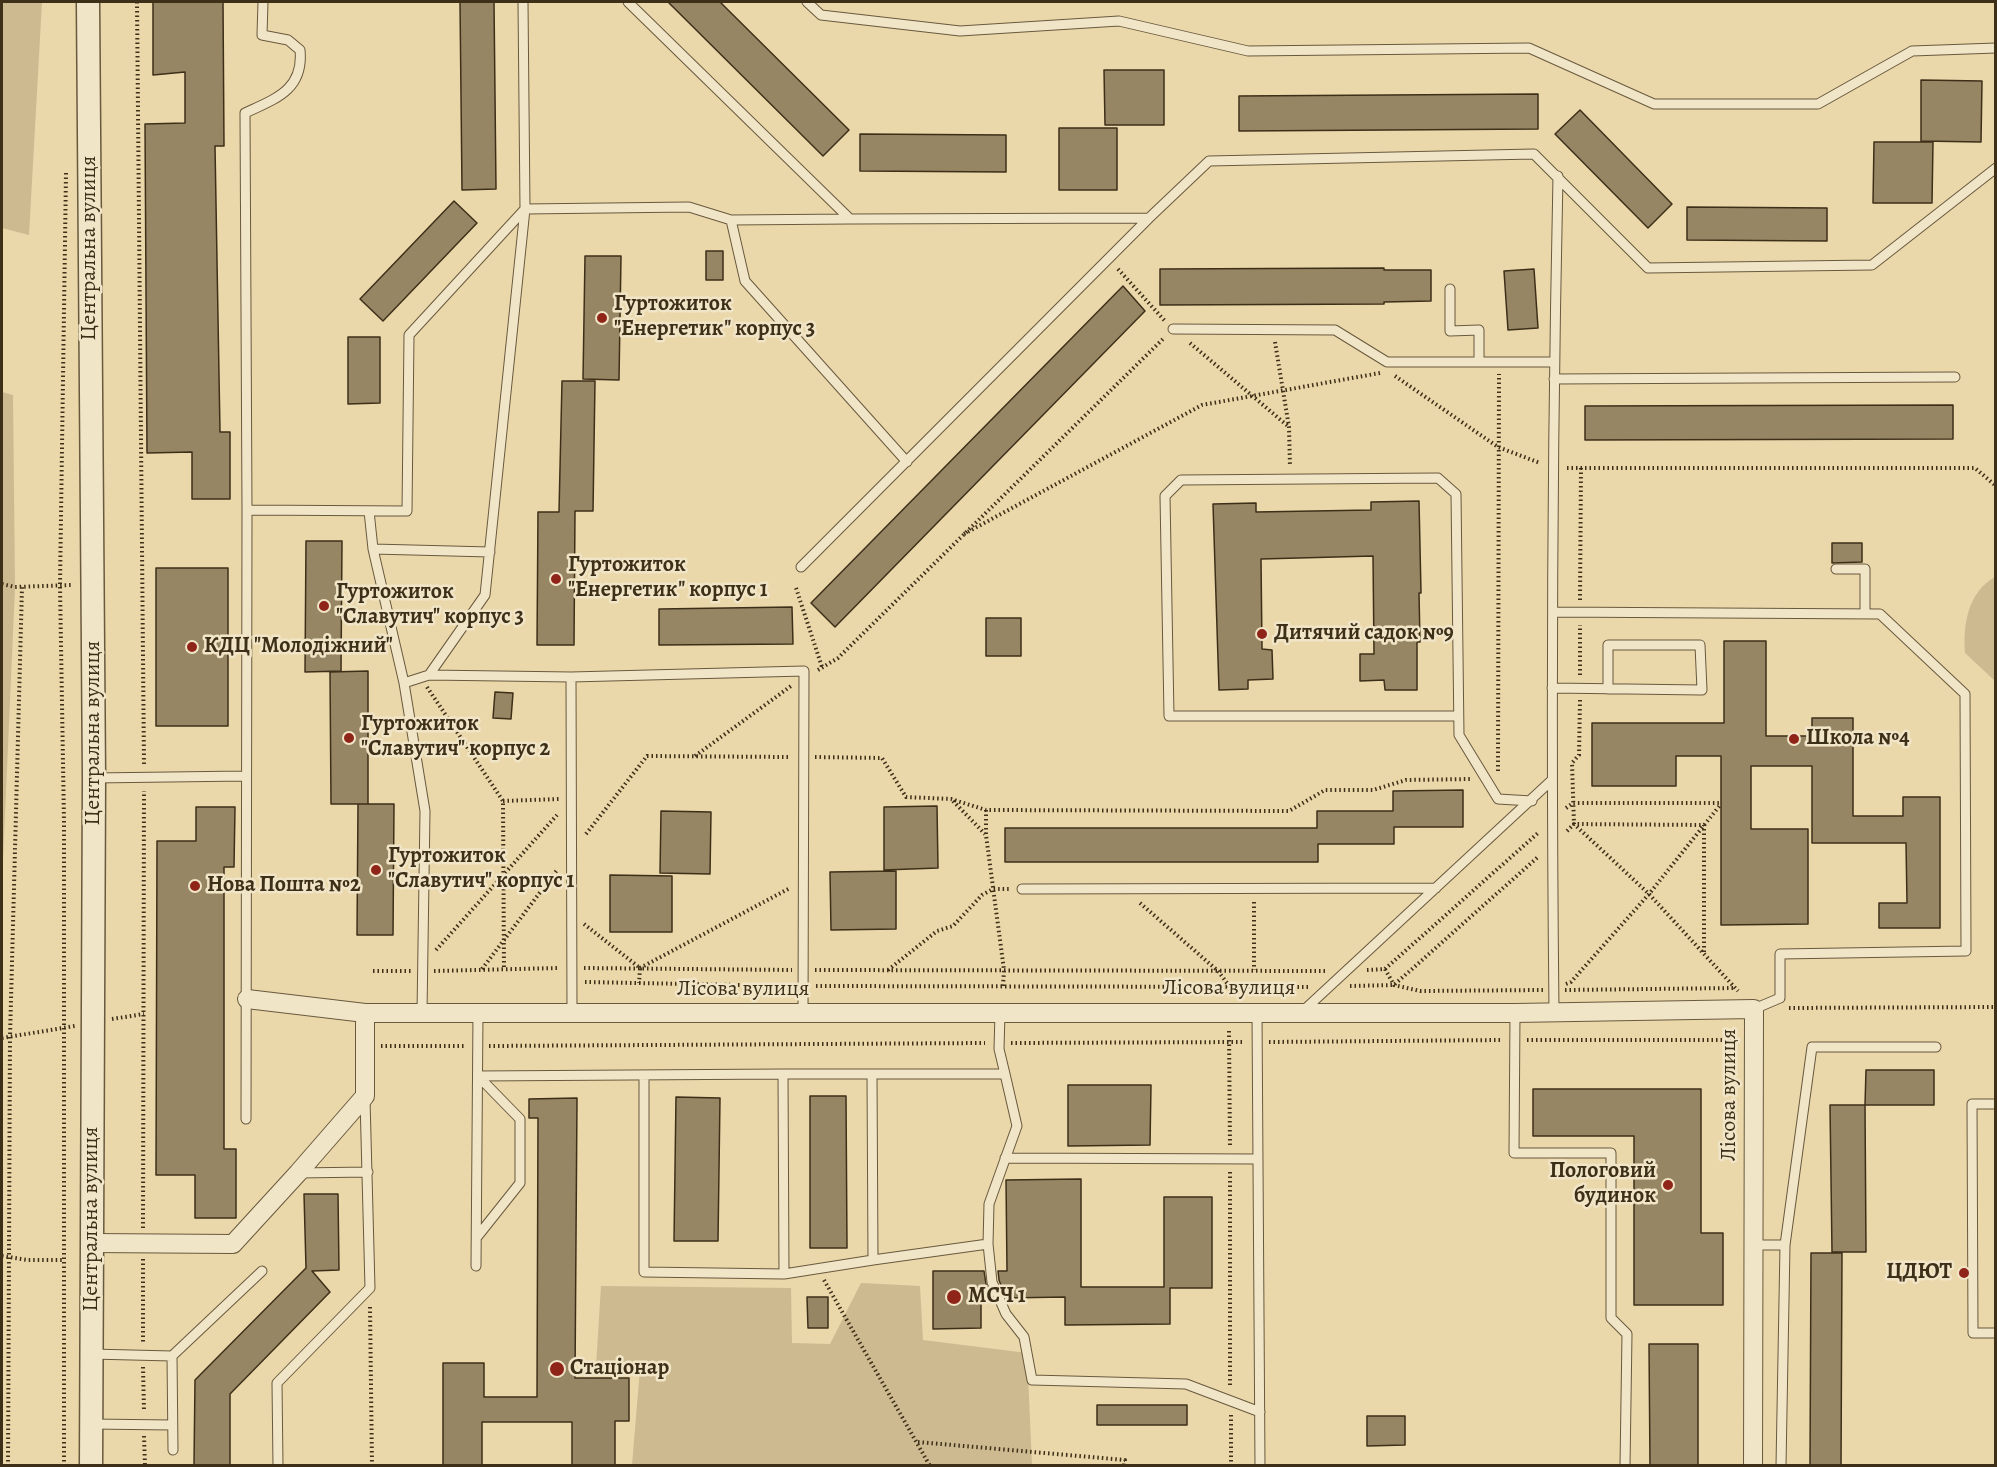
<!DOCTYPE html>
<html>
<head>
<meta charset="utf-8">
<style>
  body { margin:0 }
  #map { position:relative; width:1997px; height:1467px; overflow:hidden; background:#ead7aa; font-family:Alegreya,serif }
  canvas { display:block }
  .frame { position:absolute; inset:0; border:3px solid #3e2f19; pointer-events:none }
</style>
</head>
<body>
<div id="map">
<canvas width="1997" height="1467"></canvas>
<div class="frame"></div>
</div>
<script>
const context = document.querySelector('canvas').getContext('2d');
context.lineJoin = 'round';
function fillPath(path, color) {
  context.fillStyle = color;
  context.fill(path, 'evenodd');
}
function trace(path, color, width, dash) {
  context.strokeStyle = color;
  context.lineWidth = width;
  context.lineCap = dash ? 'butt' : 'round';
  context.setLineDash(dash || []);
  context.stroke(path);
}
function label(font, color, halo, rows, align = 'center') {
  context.font = font + ' Alegreya,serif';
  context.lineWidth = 5;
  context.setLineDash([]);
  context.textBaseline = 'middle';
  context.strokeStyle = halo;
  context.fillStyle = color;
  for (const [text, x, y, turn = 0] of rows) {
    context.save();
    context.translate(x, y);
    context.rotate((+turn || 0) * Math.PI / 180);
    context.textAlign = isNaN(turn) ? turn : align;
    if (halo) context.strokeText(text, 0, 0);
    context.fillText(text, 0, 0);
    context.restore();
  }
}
fillPath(new Path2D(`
  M2,2h40l-13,233 -27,-7z
  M2,392l11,3 2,192 -13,296z
  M1995,577v104l-30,-28c-2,-29 3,-61 30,-76z
  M861,1283l59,3 3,54 104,13 5,112h-400l8,-96 -44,-2 5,-81 190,2 1,55 38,1z`), '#cdba91');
const building = new Path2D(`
  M153,2h70l1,144h-9l5,286h10v67h-38v-47l-45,1 -2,-329 40,-1v-51l-32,3z
  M460,2h34l2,187 -34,1z
  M668,2h52l129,128 -26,26z
  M1104,70h60v55h-59z
  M1921,80l61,1 -1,61 -60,-1z
  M1538,94v35l-299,2v-35z
  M1580,110l92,94 -24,24 -93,-94z
  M1059,128h58v62h-58z
  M860,134l146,1v37l-146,-1z
  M1874,142h59l-1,61h-59z
  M454,201l23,22 -94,98 -23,-22z
  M1687,207l140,1v33l-140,-1z
  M706,251h17v29h-17z
  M585,256h36l-2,124 -36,-1z
  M1384,268v2h47v31l-47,1v2l-224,1v-36z
  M1534,269l4,59 -30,2 -4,-59z
  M1123,286l22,25 -310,316 -24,-24z
  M348,337h32v66l-32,1z
  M562,381h33l-2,130h-18l-1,134h-37l1,-133h21z
  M1953,405v34l-368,1v-34z
  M1419,501l2,92h-2l1,49h-3v48h-32l-1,-10 -24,1v-27h14l-1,-98 -112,3 1,90 10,1 1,29 -25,1v9l-29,1 -6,-186 43,-1v9l115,-2v-8z
  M306,541h36l-1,130 -36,1z
  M1832,543h30v19l-30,1z
  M156,568h72v158h-72z
  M792,607l1,37 -134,1v-36z
  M986,618h35v38h-35z
  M1724,641h42v95h46v-18h41v98h50v-19h37v131h-61v-25h28l-1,-60h-94v-77h-61v63h57v95l-87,1v-169h-45v30h-84v-63h132z
  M368,671v133h-37l-1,-132z
  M495,692l18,1 -2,26 -18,-1z
  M1463,790v37h-69v17h-76v18h-313v-34h312v-17h76v-20z
  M358,804h36l-1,131h-36z
  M937,806l1,62 -54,2v-63z
  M196,807h39l-1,60h-10v282h12v69h-41v-43h-39l1,-334h39z
  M661,811l50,1 -1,62 -50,-1z
  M896,871v58l-65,1 -1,-58z
  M610,875l62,1v56h-62z
  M1866,1070h68v35h-69z
  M1068,1085h83l-1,60 -82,1z
  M1533,1089h168v144h22v72h-89v-169h-101z
  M810,1096h36l1,152h-37z
  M676,1097l44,1 -2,143h-44z
  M577,1098l-2,280h54v43h-14v45h-43v-44h-90v44h-39v-103h41v34h53l1,-279h-9v-19z
  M1830,1105h35l1,147h-34z
  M1081,1179v108h83v-90h48v91h-42v36l-105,1v-28l-59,1 -7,-18 -1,-9h9l-1,-91z
  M304,1194h34l1,76 -27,1 18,21 -100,102v71h-36l1,-85 111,-112z
  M1811,1253h31l-1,213h-31z
  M933,1271h51l2,13 6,14h-11v30l-48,1z
  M807,1297h21v31h-20z
  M1649,1344h49v122h-48z
  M1097,1405h90v20h-90z
  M1367,1416h38v29l-38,1z`);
fillPath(building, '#978664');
trace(building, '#3e2f19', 1.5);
const service = new Path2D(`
  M628,2l222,217 299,-1 60,-57 325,-7 114,114 224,-3 124,-97
  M807,2l14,13 139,16 159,-10 129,30 281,-3 125,56h164l94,-53 84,-3
  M731,220l14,61 162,181
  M1450,289v42l29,-1v31
  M1173,329l162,1 52,32h167
  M1554,379l401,-2
  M247,510l160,1 2,-176 116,-126 -2,-207
  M369,511l4,38 31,134
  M373,549l117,3
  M801,567l348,-349
  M1836,569h29v45
  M1553,612l327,2 85,80 1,257 -186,3v44l-26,11
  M429,675l56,-80 40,-386 164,-2 42,13 119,-1
  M1552,688l150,2 -2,-45h-92v44
  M1458,716h-289l-4,-220 16,-16 257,-2 18,16 3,241 39,64 34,2
  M94,778l151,-2
  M1022,889l414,-1
  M1303,1011l249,-231
  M1554,1012c-3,-278 -2,-557 4,-836
  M422,1013l3,-202 -21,-128 25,-8 142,2
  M572,1013l-1,-336 233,-6 -1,343
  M1257,1013l3,453
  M1515,1013l-1,140h97v165l16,16 -2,132
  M783,1074h89l1,186 -89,14
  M872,1074h133l-6,-25 1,-36
  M1996,1104h-24l1,229h23
  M246,1119l1,-609 -2,-397c30,-14 59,-23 55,-63l-12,-10 -26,-5 1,-33
  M1005,1158l253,1
  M298,1173l70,-1
  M477,1237l43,-54v-64l-42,-43 305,-2 1,200 -140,-2v-197
  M988,1244l4,38 14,32 18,23 8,43 154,4 74,28
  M1755,1245h30
  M873,1260l115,-16 1,-40 28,-78 -12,-52
  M476,1266l2,-253
  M91,1354l81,2
  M91,1424l81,1
  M173,1450l-1,-94 90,-85
  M278,1466l-1,-83 93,-95 -5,-189
  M1781,1466l4,-221 27,-198h124`);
const minor = new Path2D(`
  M247,999l118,14h1150l239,-4 -1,457
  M91,1243l142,1 65,-71 67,-77v-83`);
const tertiary = new Path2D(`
  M88,2l6,776 -3,688`);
trace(service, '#69593d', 11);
trace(minor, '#69593d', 20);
trace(tertiary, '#69593d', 25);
trace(new Path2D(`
  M137,2l7,764
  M1118,269l47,52
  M1275,342l14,85 1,39
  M1190,343l99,84
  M1395,376l103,71 42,16
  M1567,468h408l21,18
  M964,534l238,-129 178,-32
  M2,584l13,3 57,-2
  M796,588l26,79
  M1580,600l1,-132
  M818,670l20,-12 327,-321
  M1580,675v-50
  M427,687l76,114 1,169
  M1580,700l-1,55 -7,8 2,61 75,70 89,97
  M695,756l96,-70
  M815,757l67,1 24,39 45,2 35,11 303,1 36,-21h48l33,-10 64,-1
  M1498,771l1,-397
  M503,801l56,-2
  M953,801l32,33
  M1566,808l7,-5h149
  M986,810v25l18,135 -1,16
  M1567,831l7,-7 130,1v128
  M586,834l61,-78 143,1
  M1254,902v68
  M1140,903l78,68 12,16v10
  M584,924l56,44 -1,15
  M436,950l121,-135
  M584,968l208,2
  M640,968l150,-80
  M482,969l75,-99
  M1385,969l9,16 26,6 123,-1
  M815,970l511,1
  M888,970l49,-39 16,-5 29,-31 11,-6h17
  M1367,970l18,-1 153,-136
  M373,971h38
  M434,971l124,-3
  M585,982l205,4
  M1566,984l5,-2 78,-88 72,-90
  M816,986l493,1
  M1350,986l44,-1 145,-129
  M1565,990l170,-2
  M1789,1008l207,-1
  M112,1019l32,-5
  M1229,1031l1,116
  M2,1038l73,-12
  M1527,1040h211
  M1269,1042l232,-2
  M1011,1043l232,-1
  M381,1046h85
  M489,1046l496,-3
  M1230,1172v215
  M143,1228l1,-437
  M2,1256l26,4h36
  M143,1259v83
  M824,1280l106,186
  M370,1307l2,159
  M143,1367l1,44
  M1231,1415v51
  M144,1436l1,30
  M918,1442l207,18 -1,6
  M8,1466l2,-429 12,-450
  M64,1466v-644l-4,-237 6,-412`), '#3e2f19', 4, [1.5, 3]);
trace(service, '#f1e5c8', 9);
trace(minor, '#f1e5c8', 18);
trace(tertiary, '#f1e5c8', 22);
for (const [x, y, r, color] of [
  [602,318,6,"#8f2418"],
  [556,579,6,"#8f2418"],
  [324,606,6,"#8f2418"],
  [1262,634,6,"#8f2418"],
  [192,647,6,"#8f2418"],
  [349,738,6,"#8f2418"],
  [1794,739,6,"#8f2418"],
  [376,870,6,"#8f2418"],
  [195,886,6,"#8f2418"],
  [1668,1185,6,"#8f2418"],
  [1964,1273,6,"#8f2418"],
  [954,1297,8,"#8f2418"],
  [557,1369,8,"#8f2418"]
]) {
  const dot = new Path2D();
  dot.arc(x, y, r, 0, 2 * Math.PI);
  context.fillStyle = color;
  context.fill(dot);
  trace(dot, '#f1e5c8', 2);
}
label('22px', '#3e2f19', '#f1e5c8', [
  ["Центральна вулиця",90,248,-90],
  ["Центральна вулиця",94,733,-90],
  ["Лісова вулиця",1229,989],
  ["Лісова вулиця",743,990],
  ["Лісова вулиця",1730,1095,-90],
  ["Центральна вулиця",92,1219,-90]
]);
label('bold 22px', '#3e2f19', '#f1e5c8', [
  ["Гуртожиток",614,305],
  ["\"Енергетик\" корпус 3",614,330],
  ["Гуртожиток",568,566],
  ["\"Енергетик\" корпус 1",568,591],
  ["Гуртожиток",336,593],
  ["\"Славутич\" корпус 3",336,618],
  ["Дитячий садок №9",1274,634],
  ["КДЦ \"Молодіжний\"",204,647],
  ["Гуртожиток",361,725],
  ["\"Славутич\" корпус 2",361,750],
  ["Школа №4",1806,739],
  ["Гуртожиток",388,857],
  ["\"Славутич\" корпус 1",388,882],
  ["Нова Пошта №2",207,886],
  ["Пологовий",1656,1172,"right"],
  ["будинок",1656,1197,"right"],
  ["ЦДЮТ",1952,1273,"right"],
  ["МСЧ 1",968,1297],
  ["Стаціонар",570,1369]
], 'left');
</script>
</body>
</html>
